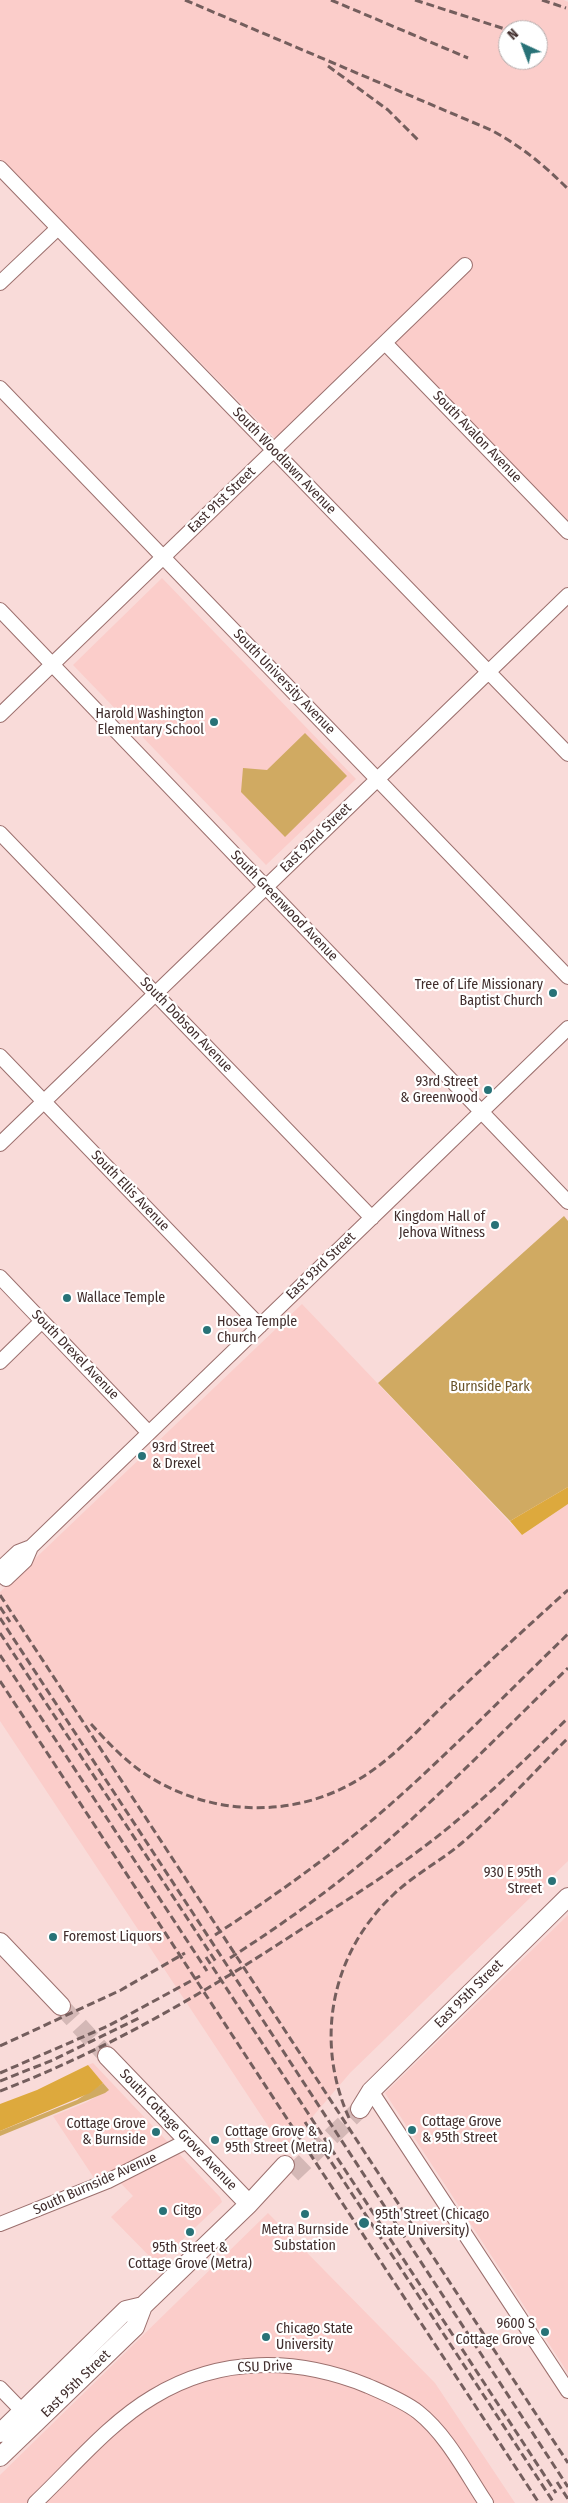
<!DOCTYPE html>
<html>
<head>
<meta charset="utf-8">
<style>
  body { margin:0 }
  #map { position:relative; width:568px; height:2503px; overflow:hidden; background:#f9dbd9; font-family:"Fira Sans Condensed",sans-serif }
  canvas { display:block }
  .north { position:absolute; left:498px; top:20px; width:50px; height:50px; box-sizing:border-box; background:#fff; border:1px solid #b3abab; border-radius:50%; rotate:317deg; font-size:14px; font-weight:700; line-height:20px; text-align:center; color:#402d2c }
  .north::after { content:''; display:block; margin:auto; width:18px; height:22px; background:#287277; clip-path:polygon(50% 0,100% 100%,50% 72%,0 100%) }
</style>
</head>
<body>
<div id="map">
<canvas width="568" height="2503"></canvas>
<div class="north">N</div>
</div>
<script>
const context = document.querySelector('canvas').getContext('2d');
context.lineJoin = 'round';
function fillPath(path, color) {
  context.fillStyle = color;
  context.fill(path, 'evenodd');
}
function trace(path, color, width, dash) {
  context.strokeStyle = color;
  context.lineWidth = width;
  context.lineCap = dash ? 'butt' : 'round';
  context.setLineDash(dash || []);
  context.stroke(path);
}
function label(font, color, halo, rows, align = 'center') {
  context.font = font + ' "Fira Sans Condensed",sans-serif';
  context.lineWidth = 4.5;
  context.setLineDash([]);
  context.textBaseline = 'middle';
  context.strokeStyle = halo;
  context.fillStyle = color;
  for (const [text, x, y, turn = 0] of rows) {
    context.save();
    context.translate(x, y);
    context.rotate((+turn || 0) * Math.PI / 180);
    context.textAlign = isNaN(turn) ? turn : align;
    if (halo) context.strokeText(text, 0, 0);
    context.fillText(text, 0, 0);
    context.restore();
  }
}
fillPath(new Path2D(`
  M0,0h564l4,2v524l-184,-194 -109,106 -275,-279zM508,30h30v30h-30z
  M162,578l194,201 -90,86 -193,-200z
  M302,1304l220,231 46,-31v357l-218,212 -66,77 -284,-429v-129z
  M568,1915v458l-183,-280z
  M93,2063l127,134 2,5 -65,62 -46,-47 22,-21 -24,-25 -15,7 -41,-62 34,-14 21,-12 -20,-25z
  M268,2213l167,170 80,120h-515v-28z`), '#fbcdca');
fillPath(new Path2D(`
  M305,733l42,43 -62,61 -44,-45 2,-24 24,2z
  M564,1216l4,5v266l-58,34 -132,-138z
  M103,2083l6,7 -4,3 -105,43v-5l77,-31z`), '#d0aa62');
fillPath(new Path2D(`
  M568,1487v17l-46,31 -12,-14z
  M88,2065l15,18 -13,10 -90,38v-27l37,-14z`), '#dda93d');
trace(new Path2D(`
  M61,2006l46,50
  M292,2174l68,-65`), '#d4b8b6', 18, [18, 9]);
const minor = new Path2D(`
  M0,168l568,586
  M0,283l58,-55
  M385,343l183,189
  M0,388l568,589
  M0,610l568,592
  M0,715l465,-450
  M0,833l372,385
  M0,1056l260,270
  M0,1144l568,-549
  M0,1277l149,156
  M0,1362l42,-41
  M0,1569l18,-17 13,-5
  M6,1579l19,-18 6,-14 537,-519
  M371,2091l197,300
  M0,2224l108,-43 81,-41
  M0,2388l29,30
  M35,2503c38,-36 74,-80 118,-106 67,-41 144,-40 215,-11 16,7 36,15 50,26 29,23 48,61 68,91`);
const major = new Path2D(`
  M0,1942l61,64
  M107,2056l142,148
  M360,2109l11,-18 197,-194
  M0,2433l126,-123 17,-4
  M0,2457l135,-130 8,-21 106,-102 36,-39`);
trace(minor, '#9c706e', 16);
trace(major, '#9c706e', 20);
trace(minor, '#fff', 14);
trace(major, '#fff', 18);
trace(new Path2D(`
  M185,0l306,130c30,16 53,35 77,59
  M331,0l137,58
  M415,0l93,30
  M542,0l24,8
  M538,41l10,4
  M328,66l60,44 32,32
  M0,1595l568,868
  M0,1607l10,15
  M0,1618l568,869
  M0,1633l216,329
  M0,1655l207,316
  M0,1681l539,822
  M91,1724c18,20 38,41 62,55 64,38 145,39 208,-1 31,-19 56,-47 82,-72 41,-40 83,-78 125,-116
  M215,1935c62,-41 122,-83 177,-132 61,-54 118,-113 176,-169
  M206,1957l350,536
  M230,1958c48,-31 95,-64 139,-101 69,-59 133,-125 199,-189
  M0,2046l121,-56 64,-37
  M0,2073l108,-47 92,-50
  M0,2081l53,-21 86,-42
  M0,2091c99,-38 189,-89 277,-146 60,-39 122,-76 177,-122 40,-33 77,-69 114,-105
  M349,2118c-35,-78 -18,-165 45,-224 21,-20 47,-33 69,-52 37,-32 70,-69 105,-104
  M305,2122l249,381
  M557,2482l11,17`), '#745e5d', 3, [8, 4]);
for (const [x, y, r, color] of [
  [214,722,5,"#287277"],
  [553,993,5,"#287277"],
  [488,1090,5,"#287277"],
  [495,1225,5,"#287277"],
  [67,1298,5,"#287277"],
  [207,1330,5,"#287277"],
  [142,1456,5,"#287277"],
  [552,1881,5,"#287277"],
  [53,1937,5,"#287277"],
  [412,2130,5,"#287277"],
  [156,2132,5,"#287277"],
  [215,2140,5,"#287277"],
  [163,2211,5,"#287277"],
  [305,2214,5,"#287277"],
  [364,2223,6,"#287277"],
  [190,2232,5,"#287277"],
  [545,2332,5,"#287277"],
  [266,2337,5,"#287277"]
]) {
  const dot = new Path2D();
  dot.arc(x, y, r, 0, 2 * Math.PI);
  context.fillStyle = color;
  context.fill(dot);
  trace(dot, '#fff', 2);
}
label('14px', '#402d2c', '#fff', [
  ["South Avalon Avenue",477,437,46],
  ["South Woodlawn Avenue",284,461,46],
  ["East 91st Street",222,500,-44],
  ["South University Avenue",284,682,46],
  ["East 92nd Street",316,838,-44],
  ["South Greenwood Avenue",284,906,46],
  ["South Dobson Avenue",186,1025,46],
  ["South Ellis Avenue",130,1191,46],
  ["East 93rd Street",321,1266,-44],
  ["South Drexel Avenue",75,1355,46],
  ["East 95th Street",469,1994,-45],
  ["South Cottage Grove Avenue",178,2130,46],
  ["South Burnside Avenue",95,2184,-24],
  ["CSU Drive",265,2367,-2],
  ["East 95th Street",76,2384,-44]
]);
label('14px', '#402d2c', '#fff', [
  ["Harold Washington",204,714,"right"],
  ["Elementary School",204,730,"right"],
  ["Tree of Life Missionary",543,985,"right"],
  ["Baptist Church",543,1001,"right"],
  ["93rd Street",478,1082,"right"],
  ["& Greenwood",478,1098,"right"],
  ["Kingdom Hall of",485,1217,"right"],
  ["Jehova Witness",485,1233,"right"],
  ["Wallace Temple",77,1298],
  ["Hosea Temple",217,1322],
  ["Church",217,1338],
  ["93rd Street",152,1448],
  ["& Drexel",152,1464],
  ["930 E 95th",542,1873,"right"],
  ["Street",542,1889,"right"],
  ["Foremost Liquors",63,1937],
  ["Cottage Grove",422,2122],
  ["& 95th Street",422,2138],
  ["Cottage Grove",146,2124,"right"],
  ["& Burnside",146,2140,"right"],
  ["Cottage Grove &",225,2132],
  ["95th Street (Metra)",225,2148],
  ["Citgo",173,2211],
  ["95th Street (Chicago",375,2215],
  ["State University)",375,2231],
  ["Metra Burnside",305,2230,"center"],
  ["Substation",305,2246,"center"],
  ["95th Street &",190,2248,"center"],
  ["Cottage Grove (Metra)",190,2264,"center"],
  ["9600 S",535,2324,"right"],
  ["Cottage Grove",535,2340,"right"],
  ["Chicago State",276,2329],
  ["University",276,2345]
], 'left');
label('14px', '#6a542a', '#fff', [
  ["Burnside Park",490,1387]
]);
</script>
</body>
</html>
